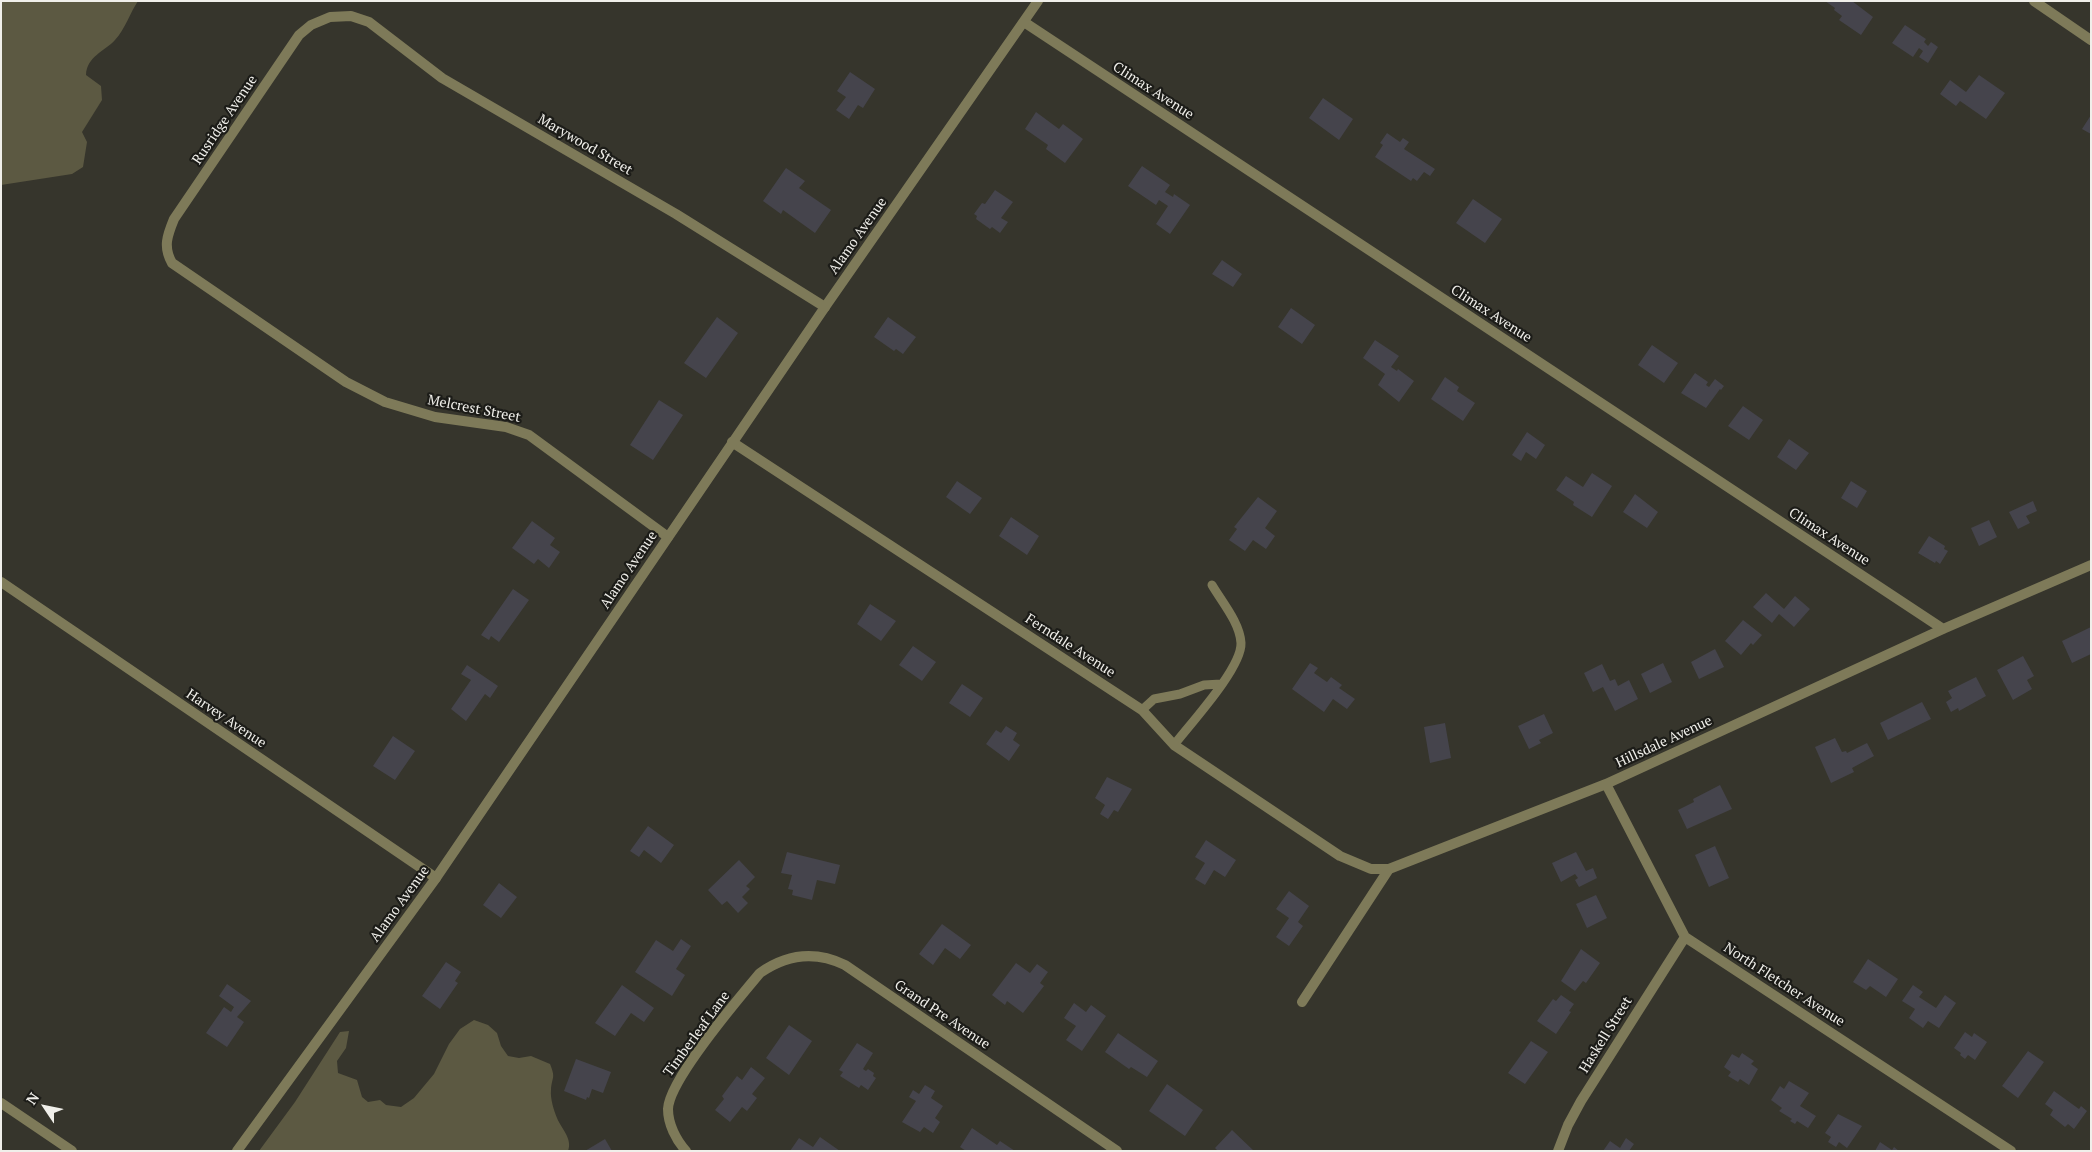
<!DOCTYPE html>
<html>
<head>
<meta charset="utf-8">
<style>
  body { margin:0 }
  #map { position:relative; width:2092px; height:1152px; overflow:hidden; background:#36352c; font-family:"PT Serif",serif }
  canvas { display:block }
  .frame { position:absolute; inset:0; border:2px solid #f0efea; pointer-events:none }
  .north { position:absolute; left:20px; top:1082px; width:50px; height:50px; -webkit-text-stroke:4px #1c1c18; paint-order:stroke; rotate:304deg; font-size:14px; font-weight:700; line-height:20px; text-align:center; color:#f0efea }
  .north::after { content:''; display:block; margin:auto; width:18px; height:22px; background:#f0efea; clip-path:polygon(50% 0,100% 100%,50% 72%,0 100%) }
</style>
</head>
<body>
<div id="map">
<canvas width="2092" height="1152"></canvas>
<div class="frame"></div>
<div class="north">N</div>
</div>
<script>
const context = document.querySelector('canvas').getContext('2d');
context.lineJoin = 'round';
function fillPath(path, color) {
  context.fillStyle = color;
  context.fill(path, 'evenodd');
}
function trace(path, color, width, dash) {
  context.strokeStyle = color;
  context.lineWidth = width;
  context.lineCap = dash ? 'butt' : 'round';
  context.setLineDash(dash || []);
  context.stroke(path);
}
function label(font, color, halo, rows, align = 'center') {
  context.font = font + ' "PT Serif",serif';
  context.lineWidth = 4.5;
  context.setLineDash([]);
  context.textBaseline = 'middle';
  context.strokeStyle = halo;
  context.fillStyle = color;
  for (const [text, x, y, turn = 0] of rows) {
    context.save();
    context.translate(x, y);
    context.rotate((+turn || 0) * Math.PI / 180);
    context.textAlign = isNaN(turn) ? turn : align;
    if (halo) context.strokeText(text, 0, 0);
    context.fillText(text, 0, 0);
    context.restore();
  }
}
fillPath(new Path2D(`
  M1,1h137c-8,12 -13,28 -23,39 -11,12 -28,16 -29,35l15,11 1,14 -20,32 5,10 -4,25 -11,7 -71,11z
  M474,1020l14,5 9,8 4,13 7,10 11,2 12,-2 19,8c6,15 2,12 1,26 -1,8 3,21 6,28 4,10 16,21 11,33h-309l36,-49 45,-70 9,-1 -3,17 -9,13 1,12 19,7 5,17 6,5 12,-2 6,5 15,2 13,-9 20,-24 15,-30 11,-15z`), '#5c5942');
fillPath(new Path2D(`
  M1825,1h27l21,16 -12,18 -22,-15 3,-4 -8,-6 1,-2z
  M1905,25l21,14 -2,3 4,4 3,-4 7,5 -10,16 -9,-6 4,-6 -4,-3 -6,9 -21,-14z
  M850,72l25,17 -12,19 -5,-3 -9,14 -13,-9 10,-13 -9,-6z
  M1979,75l26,18 -19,26 -26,-18 -4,5 -16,-12 10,-14 16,12z
  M1323,98l30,21 -14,21 -30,-22z
  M1036,112l23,17 4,-5 20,15 -18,24 -19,-14 2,-4 -23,-16z
  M2091,115v19l-9,-5z
  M1387,133l13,9 3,-4 6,4 -5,7 31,20 -5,7 -6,-4 -7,9 -4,-3 -2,3 -36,-24 8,-12 -3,-2z
  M1142,166l28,19 -5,7 8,5 1,-3 16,11 -20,29 -14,-10 12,-18 -9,-6 -3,5 -28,-19z
  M786,168l19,13 -6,7 32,22 -16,23 -32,-23 -2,4 -18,-13z
  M995,190l18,12 -12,16 7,4 -8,11 -8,-6 -2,2 -14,-10 1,-3 -3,-2 8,-11 3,1z
  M1473,199l29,20 -17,24 -29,-20z
  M1222,260l20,14 -9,13 -21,-13z
  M1291,308l24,17 -13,19 -24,-17z
  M717,317l21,16 -32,45 -22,-15z
  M888,317l28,20 -13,17 -7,-5 -2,2 -20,-14z
  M1375,340l24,16 -8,11 6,4 1,-2 16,12 -15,21 -21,-17 7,-11 -22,-16z
  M1652,345l26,18 -14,20 -26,-18z
  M1695,373l13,9 -2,3 3,2 6,-8 9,7 -3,4 -1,-1 -14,19 -25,-15z
  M1445,377l14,10 -2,4 18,12 -12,18 -32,-22z
  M659,400l24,15 -30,45 -23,-15z
  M1743,406l20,14 -14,20 -21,-14z
  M1527,432l18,13 -9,14 -10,-7 -5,9 -9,-6z
  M1789,439l20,14 -13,17 -19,-13z
  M1592,473l20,13 -20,31 -19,-12 1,-3 -18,-12 10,-14 17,11z
  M957,481l25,17 -12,16 -24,-17z
  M1851,481l16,10 -10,17 -16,-10z
  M1635,494l23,18 -11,16 -24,-16z
  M1258,497l19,14 -12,17 10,8 -9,13 -13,-9 -8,11 -16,-11 8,-11 -3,-2z
  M2033,501l4,10 -11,5 4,7 -12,6 -9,-17z
  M1011,517l28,19 -12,19 -28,-19z
  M1989,520l8,17 -18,9 -8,-18z
  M532,521l23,17 -5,7 10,7 -11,16 -11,-9 -4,5 -22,-16z
  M1929,536l16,10 -1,3 4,2 -8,13 -4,-3 -1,2 -17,-10z
  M513,589l16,11 -30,42 -8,-6 -2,4 -8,-5z
  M1766,593l18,16 11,-13 15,13 -16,18 -15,-13 -7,9 -19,-16z
  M870,604l26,17 -15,20 -24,-17z
  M1743,620l19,15 -9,10 -2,-2 -10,12 -16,-14z
  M2091,627v27l-19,9 -10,-22z
  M913,646l23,16 -14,19 -23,-16z
  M1715,649l9,18 -25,12 -8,-17z
  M2023,656l11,20 -7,4 5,9 -19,11 -16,-30z
  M1310,663l8,5 -4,5 13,9 4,-5 11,8 -3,3 16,11 -8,10 -14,-10 -9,13 -32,-23z
  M1663,663l9,19 -22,11 -9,-19z
  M1602,664l8,17 5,-2 3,7 11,-6 9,19 -23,12 -12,-24 -10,5 -9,-19z
  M467,665l31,21 -8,12 -5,-4 -19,27 -15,-12 20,-29 -10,-6z
  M1976,677l10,19 -27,15 -1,-3 -7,4 -5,-10 6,-4 -4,-7z
  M962,684l21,14 -13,19 -21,-14z
  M1922,702l9,17 -43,21 -8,-17z
  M1544,714l9,19 -14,7 2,3 -12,6 -11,-23z
  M1445,723l6,35 -21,5 -6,-36z
  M1006,726l11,7 -4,7 7,5 -11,16 -23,-17 10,-14 5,3z
  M393,736l22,15 -20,29 -22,-14z
  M1835,738l7,14 4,-1 1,2 20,-10 7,13 -22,12 2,4 -23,11 -16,-36z
  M1107,777l25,12 -14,23 -4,-2 -6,9 -8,-5 5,-9 -10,-7z
  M1720,785l12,24 -45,20 -9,-19 16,-8 -1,-3z
  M648,826l26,19 -13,18 -17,-13 -5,7 -9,-6z
  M1206,840l30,20 -11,17 -11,-7 -9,15 -10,-6 10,-16 -10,-6z
  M1715,846l14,32 -20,9 -14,-32z
  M787,852l53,13 -5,19 -18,-4 -5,20 -20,-5 1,-5 -5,-1 4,-14 -11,-2z
  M1576,852l10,19 7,-3 4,10 -18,9 -4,-7 3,-2 -3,-4 -14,8 -9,-19z
  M739,860l16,17 -9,9 4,3 -8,8 6,6 -10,10 -11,-12 -5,4 -14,-15z
  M499,883l18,14 -16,21 -18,-13z
  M1289,891l20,15 -11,16 5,4 -14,20 -13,-9 13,-19 -13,-9z
  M1596,895l11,23 -20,10 -11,-24z
  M942,924l29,21 -11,14 -15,-11 -12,17 -14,-11z
  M681,939l10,7 -15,23 9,6 -13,21 -37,-24 21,-32 17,11z
  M1581,949l19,14 -14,20 -3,-2 -8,10 -14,-10z
  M1868,959l30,20 -12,18 -16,-11 -4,4 -13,-8z
  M446,962l15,10 -6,9 3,2 -18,26 -18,-13z
  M1016,963l14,10 7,-9 11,8 -8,11 4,3 -21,27 -16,-12 -2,4 -13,-10z
  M227,984l24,17 -14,16 7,5 -17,25 -21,-14 18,-26 7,5 3,-5 -15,-11z
  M622,985l32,23 -10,14 -13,-9 -16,23 -20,-13z
  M1913,985l10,7 -4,5 17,11 9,-13 11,8 -17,25 -11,-7 -5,7 -14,-10 6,-9 -13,-8z
  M1561,995l13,9 -5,7 2,1 -15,22 -19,-13 16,-22 3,2z
  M1074,1003l12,9 5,-7 15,11 -24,35 -16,-11 10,-14 -12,-8z
  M789,1025l23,16 -23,34 -23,-17z
  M1965,1032l7,5 2,-4 13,9 -12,18 -7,-5 -3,4 -5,-4 1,-2 -7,-5z
  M1118,1033l40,28 -11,16 -16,-10 -2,2 -24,-17z
  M1531,1041l17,11 -23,32 -17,-11z
  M857,1043l16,10 -10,16 3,2 2,-2 6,4 -1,3 3,2 -8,12 -7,-5 -2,3 -19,-12 3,-4 -4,-2z
  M2028,1051l16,11 -26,36 -16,-12z
  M1742,1053l12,8 -3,3 7,5 -9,16 -9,-6 -2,3 -10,-6 3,-4 -7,-5 8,-13 7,4z
  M576,1059l35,13 -8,21 -11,-4 -3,9 -2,-1 -1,3 -22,-9z
  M751,1067l14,11 -13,16 5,4 -10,13 -5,-4 -12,15 -15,-12 9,-11 -2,-3 15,-20 5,4z
  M1789,1081l20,12 -9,13 16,10 -8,12 -11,-7 -2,3 -5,-3 2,-2 -13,-8 3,-3 -11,-8 9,-14 4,3z
  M1167,1084l36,26 -18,26 -36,-25z
  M925,1085l10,6 -4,7 12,8 -8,12 5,4 -7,11 -9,-6 -4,5 -18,-10 14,-21 -7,-4 4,-7 6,4z
  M2054,1091l25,18 2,-3 6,5 -13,18 -6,-5 -3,3 -15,-12 3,-5 -8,-6z
  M1838,1114l24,12 -15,22 -8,-6 -3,5 -8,-5 3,-5 -6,-4z
  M972,1128l25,17 3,-4 15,10h-49l-6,-4z
  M1232,1130l22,21h-36l-3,-3z
  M820,1137l20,14h-50l9,-13 14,9z
  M1626,1138l8,6 -5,7h-26l7,-10 10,7z
  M605,1139l7,12h-27z
  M1880,1142l12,8 2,-3 5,4h-24z`), '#45444c');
trace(new Path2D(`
  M1142,710l12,-11 26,-5 24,-9 17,-1
  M1174,745c16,-21 68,-77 67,-102 -1,-20 -19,-41 -29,-58`), '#7e7a59', 9);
trace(new Path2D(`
  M2034,1l57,39
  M1024,22l919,607
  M732,442l410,268 32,35 166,111 31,13h18
  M668,537l-139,-102 -23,-8 -71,-10 -50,-15 -39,-20 -174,-119c-9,-16 -5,-27 2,-44l125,-184 12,-10 19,-8 21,-1 18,6 73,56 234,136 149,93
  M1,582l435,296
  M1606,784l79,153 326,214
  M1302,1002l87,-133 217,-85 337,-155 148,-64
  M1,1103l71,48
  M686,1151c-10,-11 -18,-27 -18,-42 1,-29 71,-111 92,-136 27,-19 56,-22 85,-8l272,186
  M1558,1151l10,-26 13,-24 104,-164`), '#7e7a59', 10);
trace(new Path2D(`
  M237,1151l199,-273 389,-571 213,-306`), '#7e7a59', 10);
label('14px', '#f0efea', '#1c1c18', [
  ["Climax Avenue",1153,91,33],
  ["Rusridge Avenue",225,120,-56],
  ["Marywood Street",585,145,30],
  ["Alamo Avenue",858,236,-55],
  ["Climax Avenue",1491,314,33],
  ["Melcrest Street",474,409,11],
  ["Climax Avenue",1829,537,33],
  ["Alamo Avenue",629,570,-56],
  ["Ferndale Avenue",1070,646,33],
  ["Harvey Avenue",226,719,34],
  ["Hillsdale Avenue",1664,742,-25],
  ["Alamo Avenue",400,904,-54],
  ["North Fletcher Avenue",1784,985,33],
  ["Grand Pre Avenue",942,1015,34],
  ["Timberleaf Lane",697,1034,-54],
  ["Haskell Street",1606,1035,-58]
]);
</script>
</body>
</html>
